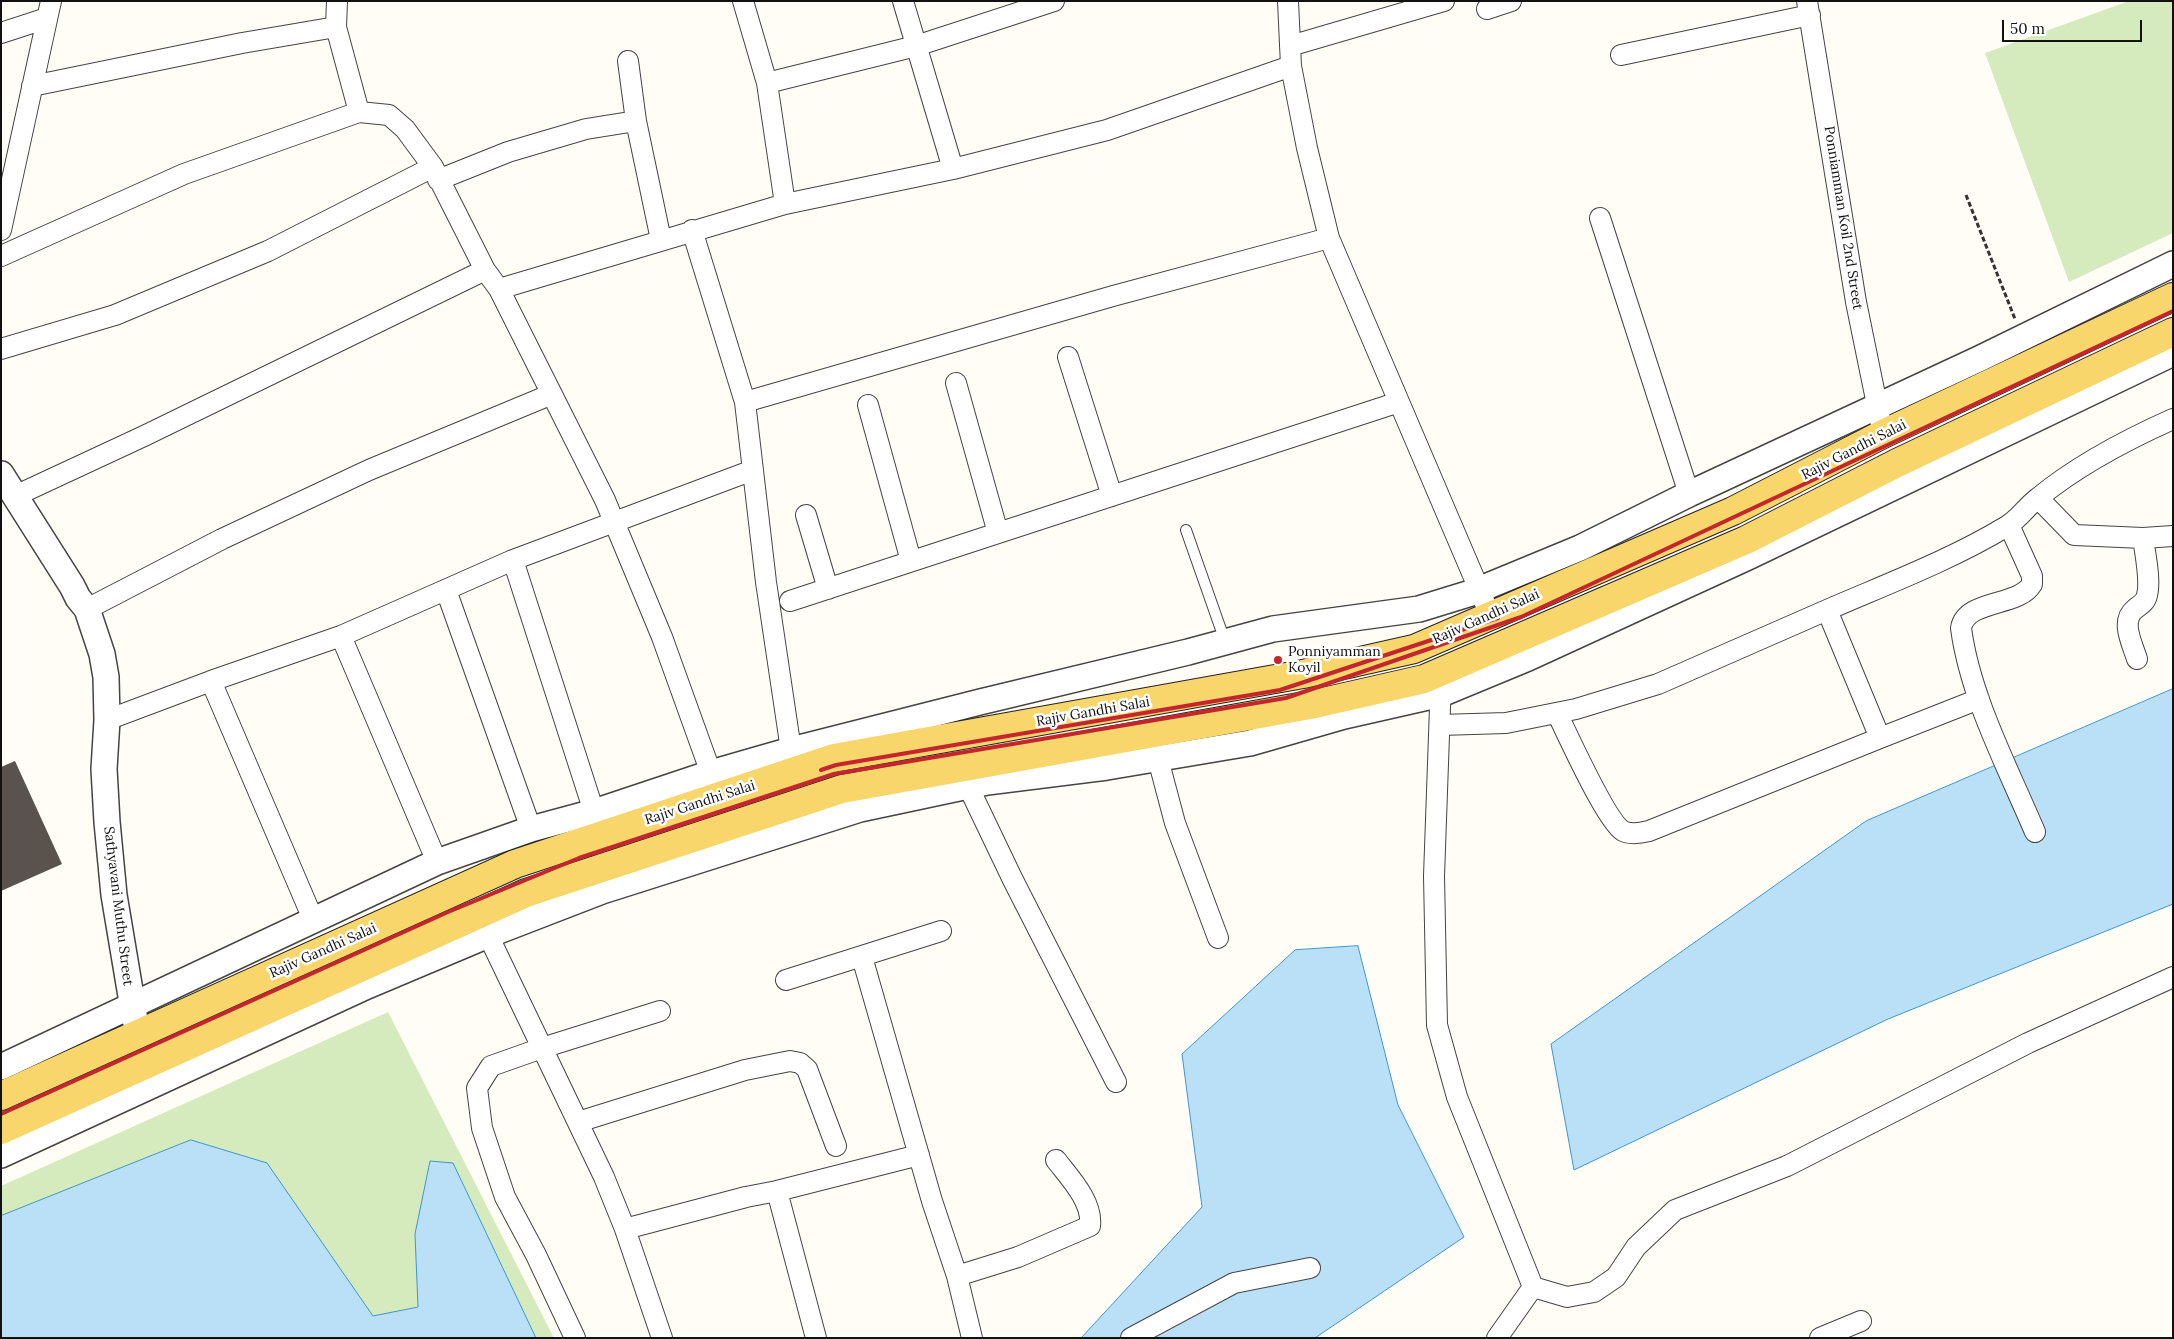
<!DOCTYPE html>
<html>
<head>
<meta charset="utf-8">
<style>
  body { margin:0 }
  #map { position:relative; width:2174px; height:1339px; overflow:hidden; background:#fffdf5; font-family:Lora,serif }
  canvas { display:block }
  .frame { position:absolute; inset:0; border:2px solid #111; pointer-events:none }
  .scale { position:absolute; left:2002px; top:20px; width:140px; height:22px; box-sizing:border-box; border:2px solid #111; border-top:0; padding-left:6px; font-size:15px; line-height:18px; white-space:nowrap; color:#111; -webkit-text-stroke:4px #fff; paint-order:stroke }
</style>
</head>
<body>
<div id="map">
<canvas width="2174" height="1339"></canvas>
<div class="frame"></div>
<div class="scale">50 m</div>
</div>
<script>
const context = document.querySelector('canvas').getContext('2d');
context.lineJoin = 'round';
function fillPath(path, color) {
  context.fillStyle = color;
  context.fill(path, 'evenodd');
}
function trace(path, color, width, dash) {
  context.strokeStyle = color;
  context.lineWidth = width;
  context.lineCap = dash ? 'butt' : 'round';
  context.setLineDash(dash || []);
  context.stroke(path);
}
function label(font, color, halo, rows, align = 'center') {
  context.font = font + ' Lora,serif';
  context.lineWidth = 5;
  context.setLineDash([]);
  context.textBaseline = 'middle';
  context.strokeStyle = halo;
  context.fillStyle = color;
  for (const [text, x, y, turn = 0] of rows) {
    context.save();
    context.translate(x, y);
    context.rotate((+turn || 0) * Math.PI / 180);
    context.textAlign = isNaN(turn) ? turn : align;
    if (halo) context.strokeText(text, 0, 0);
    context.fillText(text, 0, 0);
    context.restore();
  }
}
fillPath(new Path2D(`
  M2129,1h44v232l-104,49 -84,-229z
  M388,1012l166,326h-553v-152z`), '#d5ebbd');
const water = new Path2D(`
  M2173,689v215l-285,115 -314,151 -23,-126 315,-223z
  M1358,946l40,159 66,132 -149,101h-234l121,-131 -20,-153 113,-104z
  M191,1140l76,23 106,153 45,-9 -3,-73 15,-73 23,2 83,175h-535v-122z`);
fillPath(water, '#b9e0f7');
trace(water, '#3f96cf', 1);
fillPath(new Path2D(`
  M15,761l47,103 -61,27v-124z`), '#5a524d');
const service = new Path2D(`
  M1186,530l39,111`);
const minor = new Path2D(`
  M337,1l-1,26 23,85 30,3 16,14 28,38 52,103 14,19 106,211 57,137 54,150
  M743,1l24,82 18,121
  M903,1l50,168
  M1288,1l3,65 16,82 22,90 161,377
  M1807,1l49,301 27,132
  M1487,9l24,-8
  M1,33l46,-15
  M1290,46l154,-45
  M1621,55l189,-40
  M628,61l8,60 25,119
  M767,83l149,-37 138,-45
  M32,86l210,-43 94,-16
  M438,180l70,-28 78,-23 50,-8
  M1600,218l89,276
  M1,230l50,-229
  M692,230l53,172 21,180 25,168
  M1,256l183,-82 175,-62
  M499,289l286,-85 168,-35 154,-39 184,-64
  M1,349l114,-34 153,-64 165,-84
  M1068,357l44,139
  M956,383l42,150
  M745,402l368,-106 216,-58
  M868,405l43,156
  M15,496l129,-60 341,-166
  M2038,498l36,37 69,3 30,-2
  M806,515l22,74
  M2009,525l23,51v8c-13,23 -66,15 -71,44 9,69 47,140 74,204
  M513,560l81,252
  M446,590l85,239
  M790,601l609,-199
  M87,609l135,-70 147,-69 183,-76
  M341,636l96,226
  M2137,659c-5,-16 -17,-38 -2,-50 5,-4 11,-7 12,-14 4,-14 -2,-42 -4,-57
  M1441,679l-7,197 3,149 20,72 76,190 -36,51
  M211,681l102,238
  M1979,699l-99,39 -53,-128c60,-26 124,-50 180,-84 12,-7 20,-20 31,-28 40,-33 88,-58 135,-79
  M1557,713c10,21 50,109 66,118 8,4 18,2 26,0l231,-93
  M107,720l104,-39 130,-45 172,-76 240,-90
  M1440,725l66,-2 70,-14 82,-25 169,-74
  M1158,759l17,64 43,115
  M968,786l45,94 103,202
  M488,935l116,242 21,52 37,109
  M862,957l70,244 25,75 15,62
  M786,980l155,-49
  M578,1122l167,-52 45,-9 10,2 7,6 29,77
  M777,1191l39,147
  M625,1229l121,-32 31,-6 142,-36
  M957,1276l61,-19 72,-31c3,-24 -20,-48 -34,-66
  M1533,1287l34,10 27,-5 22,-15 20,-30 39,-37 112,-44 241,-123 145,-66
  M575,1338l-39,-83 -31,-58 -23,-69 -5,-40 14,-22 51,-18 118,-37
  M1131,1338l103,-55 76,-15
  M1820,1338l41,-17`);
const tertiary = new Path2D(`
  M1,474l71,112 6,12 9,11 15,45 4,23 1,43 -3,49 3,53 7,73 21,125
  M1,1067l436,-205 94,-33 63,-17 117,-39 80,-23 189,-48 208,-50 85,-23 146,-20 52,-16 109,-45 109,-54 292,-136 192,-94
  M1,1155l366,-169 121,-51 114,-44 258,-82 127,-27 120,-15 143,-24 94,-27 97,-22 87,-36 220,-101 425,-204`);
const primary = new Path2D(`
  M1,1096l514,-232 319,-106 469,-84 111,-25 319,-138 150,-77 290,-137
  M1,1130l525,-237 316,-104 468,-84 114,-26 322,-139 151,-77 276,-131`);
trace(service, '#444', 12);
trace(minor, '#444', 22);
trace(tertiary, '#444', 28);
trace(primary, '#222', 30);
trace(new Path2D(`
  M1966,195l49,124`), '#333', 3, [5, 2.5]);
trace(service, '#fff', 10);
trace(minor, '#fff', 20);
trace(tertiary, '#fff', 25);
trace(primary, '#f9d66b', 28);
trace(new Path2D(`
  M821,770l15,-5 444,-75 218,-72
  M1,1114l447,-202 131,-54 255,-84 452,-76 235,-81 652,-306`), '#c4262e', 4);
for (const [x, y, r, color] of [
  [1278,660,5,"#c4262e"]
]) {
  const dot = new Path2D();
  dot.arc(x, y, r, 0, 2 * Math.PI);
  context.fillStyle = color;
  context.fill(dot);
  trace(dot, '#fff', 2);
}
label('14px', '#111', '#fff', [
  ["Ponniamman Koil 2nd Street",1843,218,81],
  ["Rajiv Gandhi Salai",1854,450,-27],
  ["Rajiv Gandhi Salai",1486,617,-24],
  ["Rajiv Gandhi Salai",1093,712,-10],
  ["Rajiv Gandhi Salai",700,803,-18],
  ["Sathyavani Muthu Street",118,906,83],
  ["Rajiv Gandhi Salai",323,951,-24]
]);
label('14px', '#111', '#fff', [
  ["Ponniyamman",1288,652],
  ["Koyil",1288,668]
], 'left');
</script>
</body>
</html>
